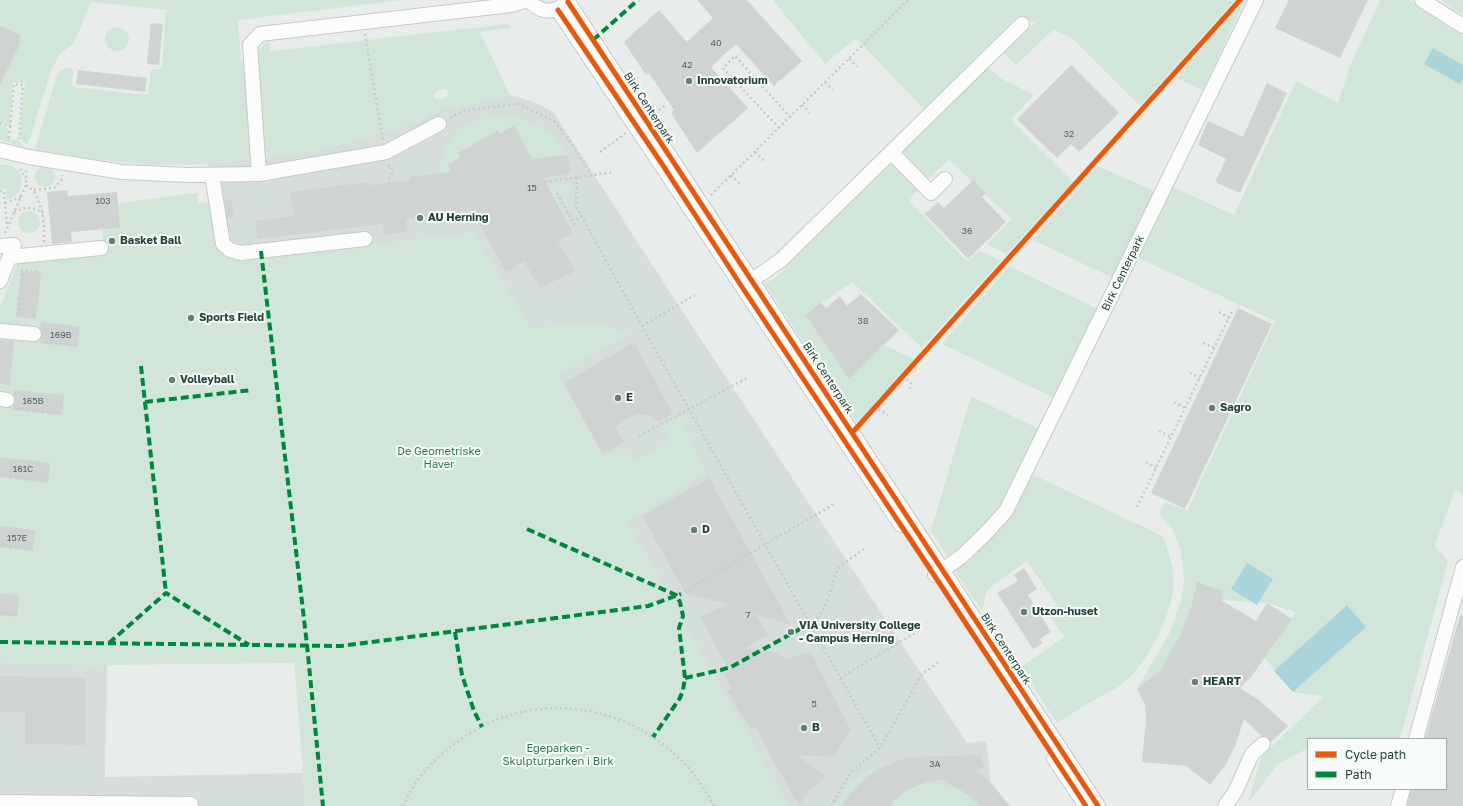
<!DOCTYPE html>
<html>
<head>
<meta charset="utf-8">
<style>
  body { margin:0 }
  #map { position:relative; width:1463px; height:806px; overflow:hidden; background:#e8edeb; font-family:"Golos Text",sans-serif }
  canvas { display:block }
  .legend { position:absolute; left:1307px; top:738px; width:140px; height:52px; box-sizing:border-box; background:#f7fbf9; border:1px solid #a3b1ad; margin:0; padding:5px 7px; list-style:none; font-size:12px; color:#24423a }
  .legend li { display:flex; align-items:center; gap:8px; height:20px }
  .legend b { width:20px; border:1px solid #a3b1ad }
</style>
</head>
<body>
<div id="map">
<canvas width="1463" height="806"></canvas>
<ul class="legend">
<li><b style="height:5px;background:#e8590c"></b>Cycle path</li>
<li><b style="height:5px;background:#00873e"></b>Path</li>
</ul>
</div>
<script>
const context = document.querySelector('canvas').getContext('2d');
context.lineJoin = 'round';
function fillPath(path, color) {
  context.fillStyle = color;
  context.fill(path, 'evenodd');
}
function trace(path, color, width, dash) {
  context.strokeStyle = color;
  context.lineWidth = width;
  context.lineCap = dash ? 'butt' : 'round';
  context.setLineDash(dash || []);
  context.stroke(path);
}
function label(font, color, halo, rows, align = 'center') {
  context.font = font + ' "Golos Text",sans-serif';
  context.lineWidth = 4;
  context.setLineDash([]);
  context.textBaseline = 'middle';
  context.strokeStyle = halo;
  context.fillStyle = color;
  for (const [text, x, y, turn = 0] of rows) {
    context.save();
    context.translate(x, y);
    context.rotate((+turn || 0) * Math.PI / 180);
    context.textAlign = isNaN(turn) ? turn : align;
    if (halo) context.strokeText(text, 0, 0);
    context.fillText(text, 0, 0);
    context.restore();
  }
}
fillPath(new Path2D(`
  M510,95l24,7 20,11 121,187 292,443 19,-2 5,42 18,23h-221l-161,-284 -25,-65 -45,-83 71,-40 -36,-11 -62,6 -56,-96 -228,27 -23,-16 -16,-80 93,-10 47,-11 49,-14 48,-20z
  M0,662l107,3 -2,112 198,-4 3,33h-306z`), '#d6dedb');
fillPath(new Path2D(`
  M0,0h402l-164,20 3,41 17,-2c0,-10 4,-13 11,-18l2,10 237,-27 3,4 -31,4 30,63 -66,14 -48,20 -49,14 -47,11 -93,10 -56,1 -58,-6 -58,-10 21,-72 5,-7 4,-2 8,1 -1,18 76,8 3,-25 11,-2 4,-58 -75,-8 -17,41 -15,12 -8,16 -20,64 -4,9 -7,-6 5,-55 -12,-1 -4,44 -9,-5v-36l21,-43 -2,-2 2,-5 -21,-10zM446,89l3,5 -5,5 -5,1 -5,-2v-4l5,-4z
  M773,0h462l-95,106 -68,-68 -19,-8 -37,35 -12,-12 31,-30 -17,-7 -94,93 -68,-71 -31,26z
  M1244,0h1l-42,90 -27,-12z
  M1380,0h29l54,36v459l-8,-6 -20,57 13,15 -48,178h-92v9l-31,17 -29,38 13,-46 63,-61 -31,-4 73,-65 -19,-22 -72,65 -11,-12 32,-46 -29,-9 -46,-3 -29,4 -12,31 -20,35 -23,19 33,-57 11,-31 3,-20 -3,-29 -8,-22 -14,-16 6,-12 22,9 88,-190 -137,-63 35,-71 61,28 62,-134 42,22 12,-37z
  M1443,0h20v15l-21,-14z
  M105 39a12 12 0 1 1 24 0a12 12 0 1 1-24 0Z
  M987,67l15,12 32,16 -23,25 62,62 -66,72 -20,-10 25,-25 -63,-59 -23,21 -26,-28z
  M502,116c34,3 46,12 66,39l-36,4 -18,-34 -14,9 -2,-4 -40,23 2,4 -12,8 3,7 -11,1c-2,-26 19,-48 43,-54 6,-2 13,-2 19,-3z
  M0,125l9,4 -1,10 10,1 6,7 -24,-7z
  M891,161l28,27 -10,13 58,60 12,-10 22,9 -79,88 -70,-66 -47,33 44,64 35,-34 30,14 -57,64 -92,-139 12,-8z
  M0,165c24,-4 31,27 7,35l-1,-12 -6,1z
  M1098,166l58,26 -43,86 -80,-38z
  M35 177a10 10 0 1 1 20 0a10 10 0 1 1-20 0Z
  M571,182l-1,11 -4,13 -8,-14 -3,2 9,17 -1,3 -14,-26 9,-4z
  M197,193l1,10 18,-1 7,42 23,15 228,-26 56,96 62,-6 37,11 -72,41 45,82 19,-9 15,13 33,-19 -5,-16 16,-9 26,56 -79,49 162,284h-483l-12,-143 -187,2 -107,-3v-355l18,-45 86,-9 -2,-23 18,-2 -2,-25z
  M18 222a11 11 0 1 1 22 0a11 11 0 1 1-22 0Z
  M1009,266l89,43 -44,89 -112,-54z
  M971,396l68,33 -39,80 -43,41 -10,6 -16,-26z
  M1033,476l7,2 112,53 12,7c4,14 10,30 10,45 -1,30 -27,83 -52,101 -6,5 -14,8 -21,12 -15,9 -30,18 -44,27l-36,-56 43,-30 -17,-25 10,-7 -30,-44 -20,14 -20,15 -5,21 -28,-41 34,-28 18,-21z
  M873,766l4,3c-13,11 -26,22 -35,37h-7l9,-18z
  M925,783l28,3 14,8 13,12h-89c9,-13 20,-17 34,-23z`), '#d1e6d8');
fillPath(new Path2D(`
  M1433,48l30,17v14l-3,5 -36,-20z
  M1247,563l26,16 -16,26 -26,-16z
  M1347,605l19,22 -73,65 -19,-21z`), '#a9d4db');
fillPath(new Path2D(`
  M697,0h50l55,61 -28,25 -38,-42 -25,23 37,41 -51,45 -26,-40 3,-3 -25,-37 -3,2 -22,-33 35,-32 28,32 26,-24z
  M1289,0h79l-28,58 -65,-30z
  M151,23l12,1 -4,41 -12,-1z
  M0,25l21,10 -2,5 2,2 -21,43z
  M1071,65l48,48 -40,39 -8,-8 -14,14 -40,-39z
  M78,70l69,8 -2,14 -69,-8z
  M1267,83l20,10 -47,100 -25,-11 11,-23 -28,-14 10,-24 35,16z
  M514,125l18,34 36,-4 3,18 -28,5 30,55 -15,8 17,30 -35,17 -16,-27 -18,11 -34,-61 -66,8 2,13 -24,3 -1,-11 -126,15 -2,-18 38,-5 -3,-24 78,-10v3l42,-5v-3l41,-5 -3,-7 12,-8 -2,-4 40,-23 2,4z
  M973,180l13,13 -4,4 24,25 -38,37 -43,-45 13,-12 6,6z
  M67,190l1,6 49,-4 3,36 -49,4 1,10 -20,2 -5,-52z
  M231,199l3,18 -7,1 -2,-18z
  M21,271l20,2 -5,46 -20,-2z
  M861,294l38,36 -50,49 -44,-64 16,-12 5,5 14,-12 7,10z
  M1238,308l34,16 -87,185 -34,-16z
  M41,322l39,5 -3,20 -38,-4 3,-8 -2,-6z
  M0,340l14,1 -4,44 -10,-1z
  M634,342l39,72 -14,8 -10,-7 -10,-1 -11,4 -13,9 9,15 -21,12 -39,-71z
  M14,390l50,5 -2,20 -50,-5 3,-9 -1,-6z
  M0,457l50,6 -2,20 -48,-6z
  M709,478l82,147 -36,-11 13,21 -23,13 34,5 5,6 26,-7 41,78 -17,27 -37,-2 29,21 -8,8 -8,6 -11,15 -28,-48 -15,-30 -6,2 -22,-37 4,-3 -9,-16 7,-1 -30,-55 28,-13 -42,-10 -44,-78z
  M0,526l35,4 -2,21 -33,-4z
  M1024,568l13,21 -9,6 23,37 -11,7 3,4 -10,6 -36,-56 21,-12 -4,-6z
  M1197,582l26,9 -2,9 35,21 11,-18 25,16 -41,58 -11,11 19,12 29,26 -17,16 -5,-6h-5l-17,-17 -9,27 -10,20 -15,19 -24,-19 -44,-4 4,-42 -1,-15 -8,-16 23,-19 20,-35 12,-31z
  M0,593l19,2 -2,22 -17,-2z
  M1460,615l3,1v190h-56l4,-17h35v-50h-21z
  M0,676l86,2 -1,67 -60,-1v-32h-25z
  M980,755l5,13 -9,2 15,13 19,23h-30l-13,-12 -26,-15 -16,4 -20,8 -10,9 -4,6h-51l19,-22 18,-15 31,-12z`), '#cfd4d2');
const minor = new Path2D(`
  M529,0c10,12 23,14 35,5
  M1422,0l41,26
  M568,2l530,804
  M558,10c115,171 228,344 343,515
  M0,150l29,7 93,15 66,3 71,-1 127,-22 53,-28
  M891,152l40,41 14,-14
  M259,174l-9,-129 10,-11 251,-29 16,-5
  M212,175l11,69 7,6 11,3 124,-14
  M0,246l14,-1 -14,36
  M10,257l91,-9
  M745,285l36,-25 241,-236
  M0,331l34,3
  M0,399l7,1
  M935,575l26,-18 25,-24 20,-22 250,-511
  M1416,739l47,-172
  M1054,758l32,48
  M0,802l191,2
  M1225,806l10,-14 17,-38 11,-10
  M1398,806l5,-17`);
trace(minor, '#c5cac8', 16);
trace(new Path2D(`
  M365,34l18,106
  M849,59l8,8
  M825,82l8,8
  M802,105l8,8
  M655,113l11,-8
  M450,118l16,-8 53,-6 35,17 21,27 16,27
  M0,123l10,4 -1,11h2
  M10,127l4,-43 9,1 -4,54
  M779,128l-56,-60 12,-12 55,61
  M600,152l26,-19
  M755,152l9,9
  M388,166h3l1,8 -3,3v9
  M20,169l6,9
  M731,175l9,9
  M577,177l-1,29 66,120 238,422
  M545,182l69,-10
  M26,185l7,5
  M0,191h4l3,35
  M557,193l17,31 7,-9
  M711,195l197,-195
  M5,203l16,-6
  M14,212c11,-5 19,-6 29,1
  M5,233l21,-48v-17
  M44,242c1,-18 -1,-36 -11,-52l21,-2 8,-9v-4
  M21,270l15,2 1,-5
  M1219,312l10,6
  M18,315l5,-45
  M642,326l53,-31
  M45,342l31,4
  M1203,343l11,5
  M1190,373l10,5
  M903,376l8,7 -1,6
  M1174,402l11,6
  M874,407l14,8
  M17,408l43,6
  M1159,431l12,6
  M639,436l110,-59
  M1146,462l10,6
  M0,475l46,6
  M1137,507l96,-198
  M0,545l33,4
  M681,594l153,-90
  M0,613l17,2
  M809,624l13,-11 6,-14 9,-29 10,-9 17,-12
  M840,678l78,-47
  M403,806c11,-26 31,-48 54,-64 87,-65 209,-32 257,64
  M831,806l20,-34 29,-24 42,-74 17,-12`), '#c3ccca', 2.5, [2, 3]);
trace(minor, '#fcfcfc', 14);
trace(new Path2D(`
  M593,40l45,-40
  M261,251l46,394 16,161
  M141,366l25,227
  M145,402l107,-12
  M527,529l149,66 4,7 3,14 -4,12 6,50 -2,12 -3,8 -27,39
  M455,632l7,43 12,36 8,16
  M0,642l341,4 307,-40 33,-12
  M109,643l57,-50 83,52
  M685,678l36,-8 10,-3 78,-43`), '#00873e', 4, [8, 4]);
trace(new Path2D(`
  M568,2l530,804
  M558,10l104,154 80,123 192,288 152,231
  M852,433l388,-433`), '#e8590c', 5);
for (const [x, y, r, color] of [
  [689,81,4,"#697e78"],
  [420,218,4,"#697e78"],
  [112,241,4,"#697e78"],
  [191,318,4,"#697e78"],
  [172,380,4,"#697e78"],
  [618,398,4,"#697e78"],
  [1212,408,4,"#697e78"],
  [694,530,4,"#697e78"],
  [1024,612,4,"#697e78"],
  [791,632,4,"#697e78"],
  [1195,682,4,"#697e78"],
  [804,728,4,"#697e78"]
]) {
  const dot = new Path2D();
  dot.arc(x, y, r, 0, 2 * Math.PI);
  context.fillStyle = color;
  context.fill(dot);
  trace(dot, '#f7fbf9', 1.5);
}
label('9px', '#506761', null, [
  ["40",716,43],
  ["42",687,65],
  ["32",1069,134],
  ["15",532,188],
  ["103",103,201],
  ["36",967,231],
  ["38",863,321],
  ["169B",61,335],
  ["165B",33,401],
  ["161C",23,469],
  ["157E",17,538],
  ["7",748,615],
  ["5",814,704],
  ["3A",935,764]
]);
label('bold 11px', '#24423a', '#f7fbf9', [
  ["Innovatorium",697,81],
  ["AU Herning",428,218],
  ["Basket Ball",120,241],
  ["Sports Field",199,318],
  ["Volleyball",180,380],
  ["E",626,398],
  ["Sagro",1220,408],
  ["D",702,530],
  ["Utzon-huset",1032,612],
  ["VIA University College",799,626],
  ["- Campus Herning",799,639],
  ["HEART",1203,682],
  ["B",812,728]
], 'left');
label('11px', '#24423a', '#f7fbf9', [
  ["Birk Centerpark",649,108,57],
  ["Birk Centerpark",1123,273,-64],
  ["Birk Centerpark",828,378,57],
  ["Birk Centerpark",1006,649,57]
]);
label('11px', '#2d7a4b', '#f7fbf9', [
  ["De Geometriske",439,452],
  ["Haver",439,465],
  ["Egeparken -",558,749],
  ["Skulpturparken i Birk",558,762]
]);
</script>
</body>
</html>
